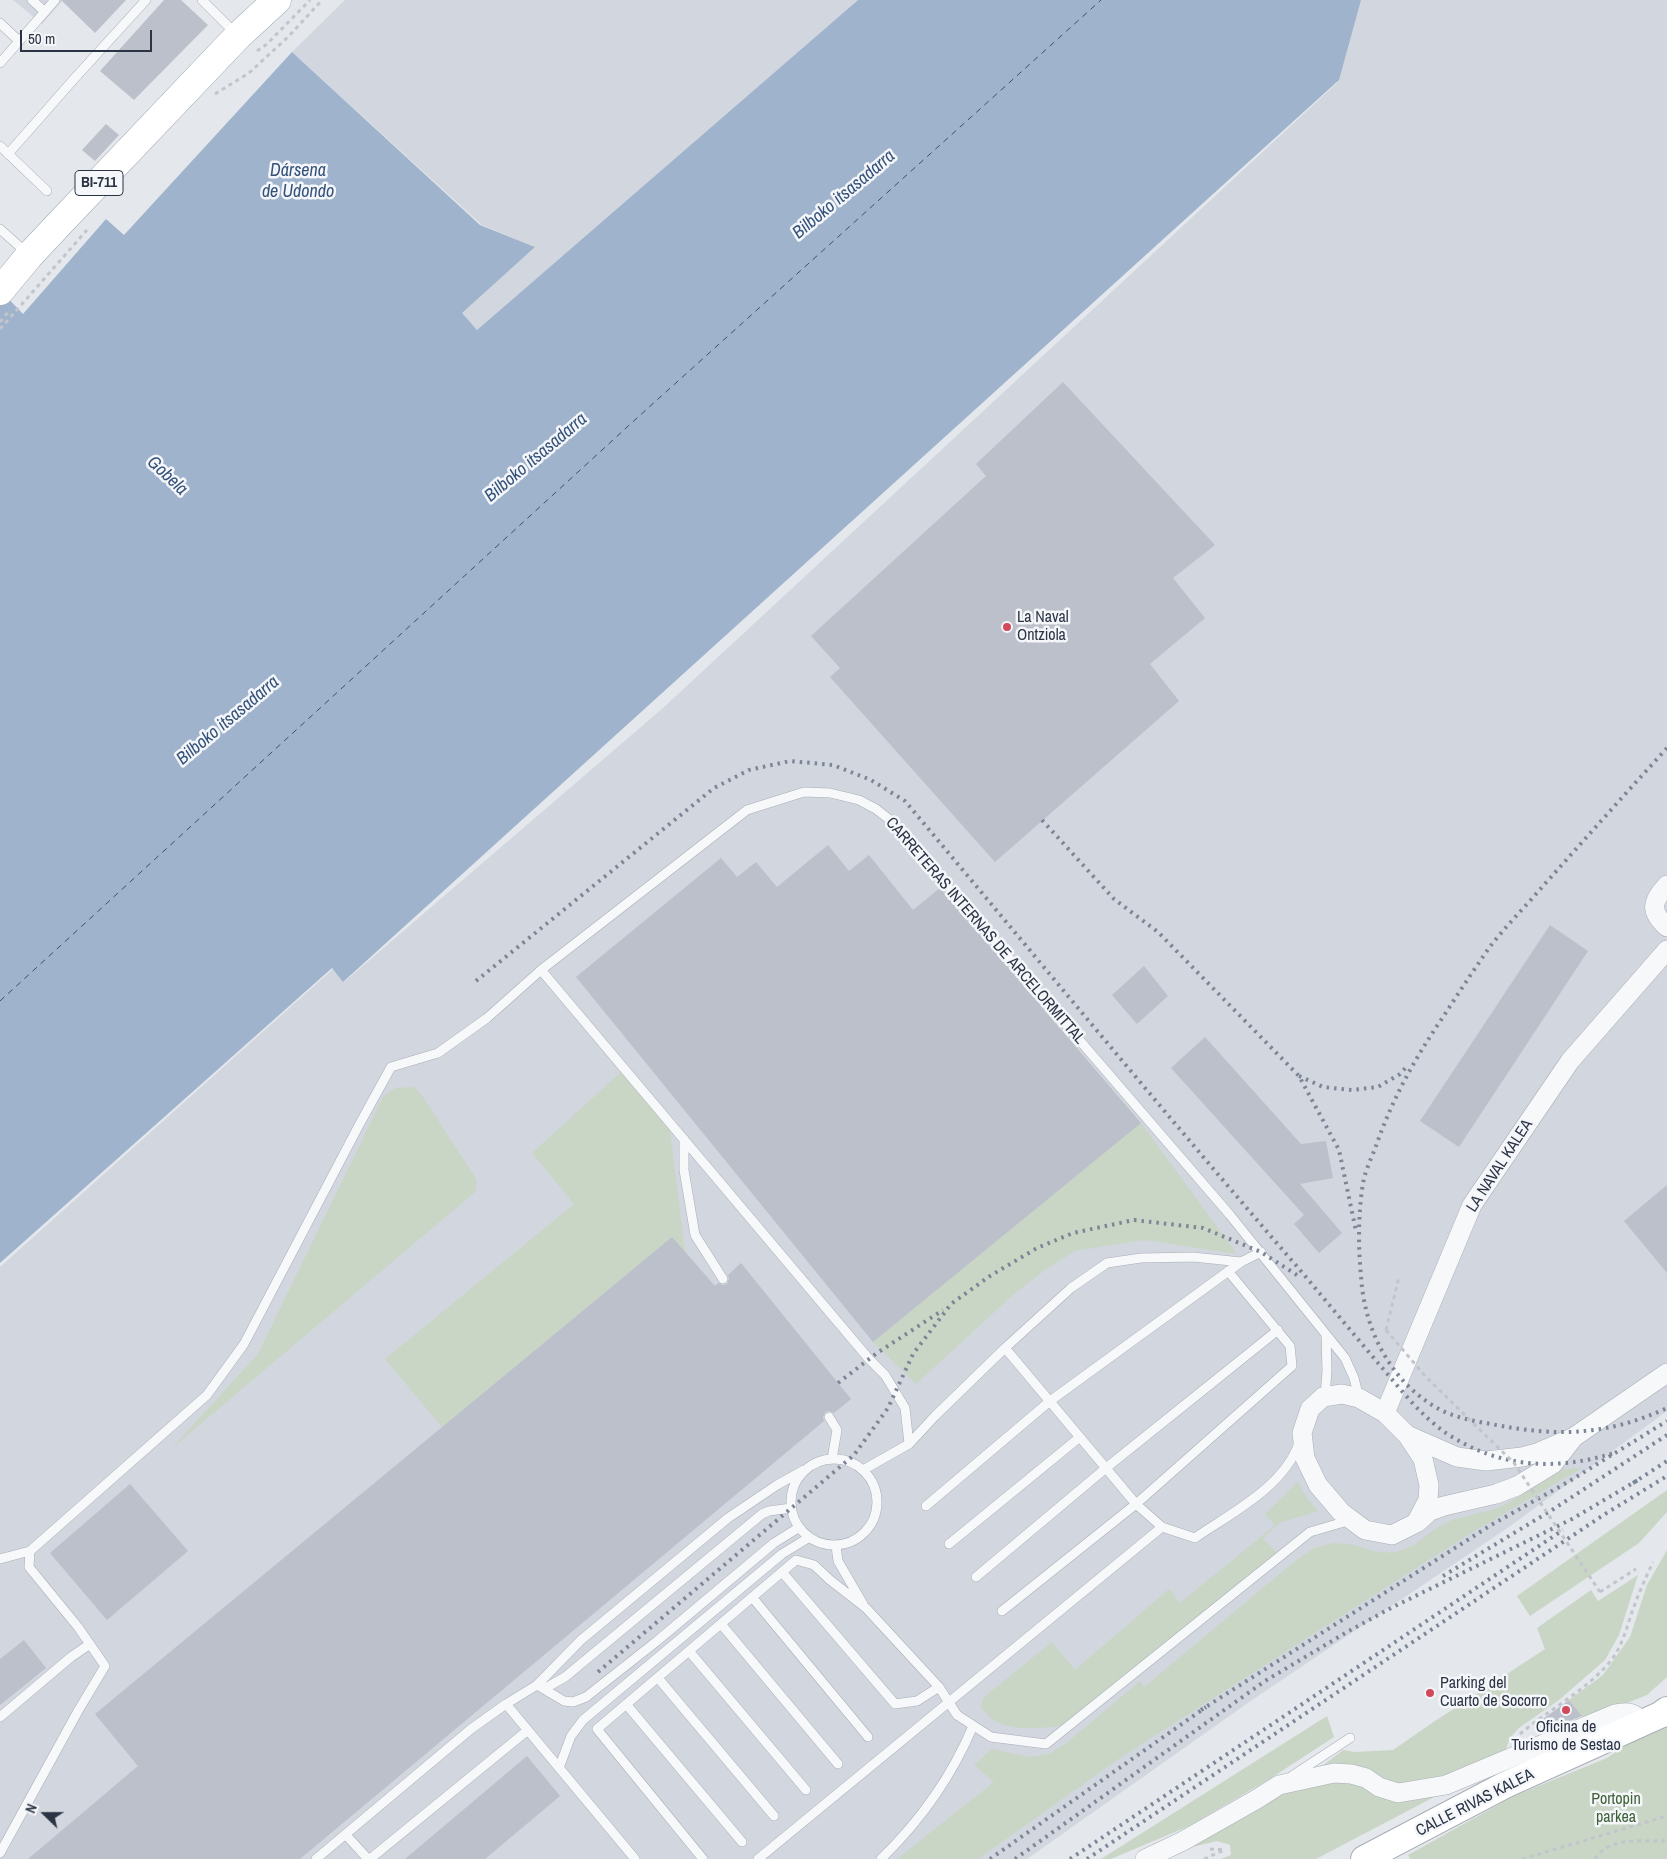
<!DOCTYPE html>
<html>
<head>
<meta charset="utf-8">
<style>
  body { margin:0 }
  #map { position:relative; width:1667px; height:1859px; overflow:hidden; background:#e4e7ec; font-family:"Archivo Narrow",sans-serif }
  canvas { display:block }
  .north { position:absolute; left:20px; top:1789px; width:50px; height:50px; -webkit-text-stroke:4px #f4f6f9; paint-order:stroke; rotate:292deg; font-size:14px; font-weight:700; line-height:20px; text-align:center; color:#2b3445 }
  .north::after { content:''; display:block; margin:auto; width:18px; height:22px; background:#2b3445; clip-path:polygon(50% 0,100% 100%,50% 72%,0 100%) }
  .scale { position:absolute; left:20px; top:30px; width:132px; height:22px; box-sizing:border-box; border:2px solid #2b3445; border-top:0; padding-left:6px; font-size:15px; line-height:18px; white-space:nowrap; color:#2b3445; -webkit-text-stroke:4px #f4f6f9; paint-order:stroke }
</style>
</head>
<body>
<div id="map">
<canvas width="1667" height="1859"></canvas>
<div class="north">N</div>
<div class="scale">50 m</div>
</div>
<script>
const context = document.querySelector('canvas').getContext('2d');
context.lineJoin = 'round';
function fillPath(path, color) {
  context.fillStyle = color;
  context.fill(path, 'evenodd');
}
function trace(path, color, width, dash) {
  context.strokeStyle = color;
  context.lineWidth = width;
  context.lineCap = dash ? 'butt' : 'round';
  context.setLineDash(dash || []);
  context.stroke(path);
}
function label(font, color, halo, rows, align = 'center') {
  context.font = font + ' "Archivo Narrow",sans-serif';
  context.lineWidth = 5;
  context.setLineDash([]);
  context.textBaseline = 'middle';
  context.strokeStyle = halo;
  context.fillStyle = color;
  for (const [text, x, y, turn = 0] of rows) {
    context.save();
    context.translate(x, y);
    context.rotate((+turn || 0) * Math.PI / 180);
    context.textAlign = isNaN(turn) ? turn : align;
    if (halo) context.strokeText(text, 0, 0);
    context.fillText(text, 0, 0);
    context.restore();
  }
}
fillPath(new Path2D(`
  M13,0h50l-21,24z
  M345,0h513l-381,330 -16,-17 74,-66 -53,-22 -190,-173z
  M1358,0h309v1411l-158,116 -257,173 -225,159h-1027v-592l333,-298 11,13 319,-274 674,-625z`), '#d2d6de');
fillPath(new Path2D(`
  M621,1072l48,50 16,130 -13,-15 -230,190 -57,-68 189,-155 -42,-51z
  M414,1087l7,7 56,86 -2,12 -304,257 87,-95 125,-257 12,-9z
  M1141,1123l96,131 -93,-14 -69,11 -30,19 -31,24 -98,90 -43,-42z
  M1582,1468l-111,65 -351,225 -142,101h-81l97,-77 -20,-17 18,-16 37,8 20,-3 19,-12 72,-61 4,6 151,-126 19,-13 20,-5 20,2 19,6 20,2 20,-7 22,-17 17,-9 40,-10 14,-6 58,-35z
  M1298,1482l8,15 12,14 -39,12 -16,16 14,13 -215,174c-28,2 -63,9 -81,-19l3,-10 68,-55 23,28 94,-81 11,14 95,-78 -10,-11z
  M1667,1490v22l-28,31 -109,73 -13,-20z
  M1667,1550v127l-20,18 -62,25 -16,-20 34,-25 27,-38 17,-52z
  M1638,1575l-19,60 -14,25 -46,40 -40,28 -9,10 -6,16 -58,26 -40,5 -89,-15 26,-20 12,2 38,-2 39,-27 113,-74 -8,-21 54,-38 7,11z
  M1327,1716l7,21 -66,43 -79,46 -78,33h-10z
  M1667,1717v142h-257l-2,-4 106,-59 93,-38z
  M1331,1779l107,16 -122,64h-95l10,-4 -1,-10 -13,-4 -50,12 115,-61z`), '#c9d6c5');
fillPath(new Path2D(`
  M858,0h503l-22,80 -996,902 -11,-14 -332,295v-973l23,24 83,-95 18,16 168,-183 188,173 55,22 -73,66 15,17z`), '#9fb4cc');
trace(new Path2D(`
  M0,1001l637,-583 464,-418`), '#34527a', 1, [6, 5]);
fillPath(new Path2D(`
  M61,0h65l-31,33z
  M164,0h17l27,25 -74,75 -34,-29z
  M106,124l13,11 -24,26 -13,-11z
  M1063,382l152,163 -42,33 32,40 -55,46 29,37 -184,161 -165,-185 10,-9 -29,-32 175,-160 -10,-12z
  M828,845l21,26 20,-16 44,55 27,-22 201,235 -268,219 -297,-365 145,-119 16,19 19,-15 21,25z
  M1550,925l38,26 -129,196 -39,-26z
  M1144,966l24,30 -31,28 -25,-29z
  M1205,1037l96,107 25,-3 7,37 -33,6 42,49 -23,20 -25,-29 10,-9 -133,-147z
  M1667,1185v88l-43,-52z
  M672,1237l43,49 3,-3 5,2 4,-1 2,-5 -1,-4 13,-12 110,136 -17,14 -5,-2 -4,1 -2,5 1,4 -524,438h-272l110,-93 -43,-52z
  M130,1484l58,67 -81,69 -57,-67z
  M24,1640l22,28 -46,37v-46z
  M1569,1700l13,16 -41,17 -5,-9z
  M527,1756l33,40 -75,63h-80z`), '#bbc0ca');
const lane = new Path2D(`
  M32,0l13,12
  M202,0l34,34
  M0,23l19,18
  M0,63l55,-63
  M0,146l47,45
  M8,154l66,-75 72,-79
  M0,229l28,25
  M541,970l328,389 16,16 20,33 4,36
  M684,1139v31l11,65 28,44
  M1005,1348l66,-60 36,-25 34,-5 52,-1 48,5
  M1325,1396l2,-25 -1,-36
  M829,1417l8,13 -5,29
  M791 1502a43 43 0 1 1 86 0a43 43 0 1 1-86 0Z
  M863,1470l46,-26 26,-28 70,-68 131,156 26,23 33,11c36,-25 89,-51 104,-95
  M926,1506l124,-105 191,-139 20,-10
  M949,1544l131,-107
  M836,1546l2,15 25,43
  M0,1559l30,-8
  M782,1572l113,132 22,-3 22,-14
  M976,1577l130,-109 172,-138
  M752,1597l116,140
  M1002,1611l134,-107 156,-138 -2,-20 -62,-75
  M721,1624l117,140
  M689,1651l117,139
  M658,1678l116,138
  M537,1685l27,16 9,1 13,-5 71,-56 117,-98 24,-15
  M544,1689l21,-12 197,-163 7,-3 22,-3
  M506,1704l129,155
  M626,1704l116,138
  M0,1717l71,-60 19,-13
  M559,1768l12,-32 12,-16 199,-166 26,-16
  M1292,1776l58,-38
  M346,1835l22,24
  M0,1853l78,-142 27,-45 -27,-39 -49,-60 1,-16 177,-156 37,-51 114,-217 33,-60 47,-14 49,-35 54,-48 206,-160 57,-18 26,1 29,7 17,9 14,11 340,395 115,143 9,20 5,20
  M316,1859l155,-130 35,-25 31,-19 44,-45 147,-122 49,-33 27,-15
  M370,1859l158,-129
  M703,1859l-106,-130 199,-169 18,5 16,15 36,28 73,79 18,28 34,22 55,7 264,-212 41,-12
  M758,1859l404,-332
  M881,1859c39,-38 71,-83 92,-133`);
const street = new Path2D(`
  M1667,885c-15,16 -18,26 0,42
  M1342,1394l17,4 26,15 22,22 16,24 6,26 -1,15 -12,23 -24,12 -27,-5 -24,-18 -23,-27 -13,-27 -3,-25 8,-24 13,-12z
  M1385,1413l87,-208 98,-144 97,-111
  M1409,1436l48,21 29,4 36,-4 15,-4 35,-15
  M1418,1522l12,-11 14,-5 52,-12 21,-8 36,-22 21,-27 93,-64
  M1145,1859l38,-18 74,-42 22,-14 55,-12 17,1 15,4 13,9 19,6 48,-8 169,-71c13,-3 19,-2 28,9`);
const secondary = new Path2D(`
  M1364,1859l141,-74 155,-70 7,-5`);
const primary = new Path2D(`
  M0,291l29,-35 30,-32 179,-188 39,-36`);
trace(lane, '#a9aeb7', 10);
trace(street, '#a9aeb7', 20);
trace(secondary, '#a9aeb7', 28);
trace(primary, '#a3abb8', 29);
trace(new Path2D(`
  M257,51l10,-7 43,-44
  M215,94l34,-21 40,-37 33,-36
  M0,322l8,-10
  M0,329l87,-99
  M1386,1330l13,-53
  M1600,1592l36,-23
  M1520,1734c29,-25 73,-47 95,-79 8,-13 12,-28 17,-43 6,-17 13,-33 21,-50
  M1204,1859l20,-9 -15,-1
  M1522,1859l145,-43
  M1595,1859c13,-22 47,-18 68,-18l4,-3`), '#c2c5cb', 3, [4, 4]);
trace(lane, '#f7f8fa', 9);
trace(street, '#f7f8fa', 19);
trace(secondary, '#fff', 26);
trace(primary, '#fff', 28);
trace(new Path2D(`
  M1667,748c-42,46 -83,92 -124,138 -18,21 -38,41 -54,62 -16,23 -31,46 -46,69 -29,43 -51,82 -68,132 -4,9 -8,19 -11,29 -6,31 -6,67 -3,98 3,53 29,105 76,132 16,9 36,13 54,16 65,13 115,12 176,-16
  M1042,820l72,79 44,33 141,144 40,74 17,81
  M476,981l238,-193 35,-18 41,-9 43,4 38,15 34,21c131,156 261,314 395,469 26,31 52,62 78,93 22,25 43,54 71,72 52,33 107,36 165,18
  M1299,1076l24,11 29,3 26,-3 22,-13 8,-9
  M838,1383l39,-30 66,-43
  M1633,1483l34,-22
  M1443,1576l109,-66 115,-75
  M598,1672l256,-217 34,-47 25,-54 38,-50 39,-28 47,-28 36,-15 61,-13 69,8 58,24 39,25
  M1201,1710l290,-185 77,-43 99,-61
  M990,1859l216,-152
  M1015,1859l250,-178 82,-49 44,-24 181,-89 66,-39
  M1070,1859l493,-329
  M1087,1859l518,-345 62,-38`), '#7d8696', 4, [2.5, 5]);
trace(new Path2D(`
  M1386,1330l40,47 88,86 86,129`), '#c2c5cb', 3, [4, 4]);
for (const [x, y, r, color] of [
  [1007,627,5,"#d1495b"],
  [1430,1693,5,"#d1495b"],
  [1566,1710,5,"#d1495b"]
]) {
  const dot = new Path2D();
  dot.arc(x, y, r, 0, 2 * Math.PI);
  context.fillStyle = color;
  context.fill(dot);
  trace(dot, '#f4f6f9', 2);
}
for (const [x, y, w] of [
  [99,183,48]
]) {
  const box = new Path2D();
  box.roundRect(x - w / 2, y - 12.5, w, 25, 4);
  context.fillStyle = '#f4f6f9';
  context.fill(box);
  trace(box, '#2b3445', 1);
}
label('bold 15px', '#2b3445', null, [
  ["BI-711",99,183]
]);
label('16px', '#2b3445', '#f4f6f9', [
  ["La Naval",1017,618],
  ["Ontziola",1017,636],
  ["Parking del",1440,1684],
  ["Cuarto de Socorro",1440,1702],
  ["Oficina de",1566,1728,"center"],
  ["Turismo de Sestao",1566,1746,"center"]
], 'left');
label('16px', '#2b3445', '#f4f6f9', [
  ["CARRETERAS INTERNAS DE ARCELORMITTAL",985,931,49],
  ["LA NAVAL KALEA",1500,1166,-57],
  ["CALLE RIVAS KALEA",1475,1803,-27]
]);
label('16px', '#3f6138', '#f4f6f9', [
  ["Portopin",1616,1800],
  ["parkea",1616,1818]
]);
label('italic 18px', '#34527a', '#f4f6f9', [
  ["Dársena",298,171],
  ["de Udondo",298,192],
  ["Bilboko itsasadarra",844,195,-40],
  ["Bilboko itsasadarra",536,458,-40],
  ["Gobela",167,476,43],
  ["Bilboko itsasadarra",228,721,-40]
]);
</script>
</body>
</html>
